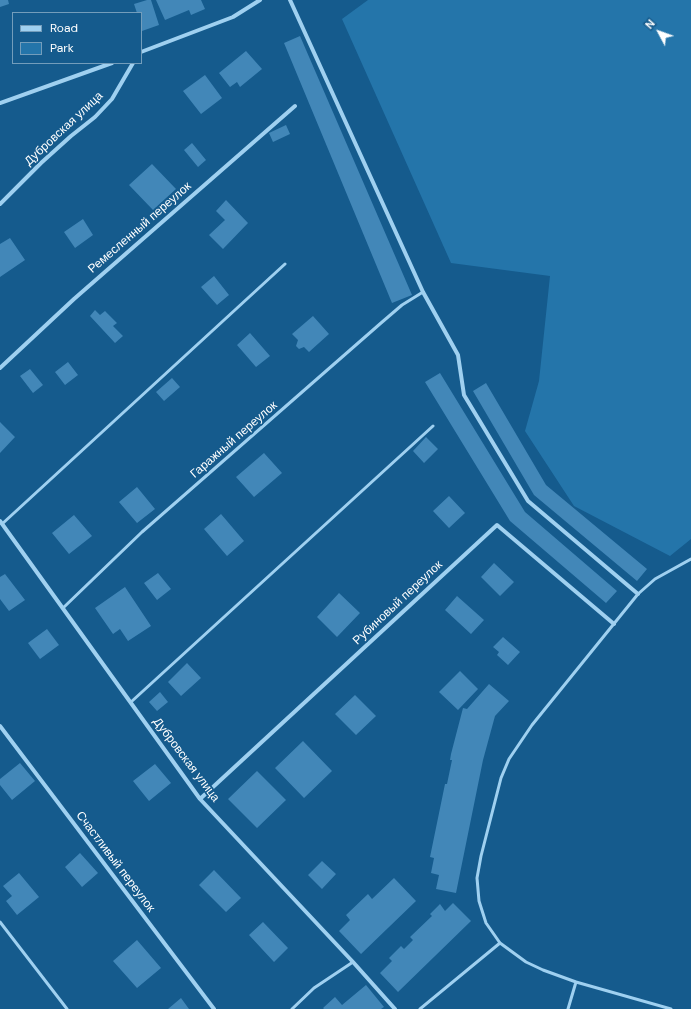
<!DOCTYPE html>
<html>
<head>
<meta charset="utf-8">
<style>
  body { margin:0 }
  #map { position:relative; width:691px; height:1009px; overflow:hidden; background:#155b8d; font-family:"DM Sans",sans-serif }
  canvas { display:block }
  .legend { position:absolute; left:12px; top:12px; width:130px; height:52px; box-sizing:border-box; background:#155b8d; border:1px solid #739dbb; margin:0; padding:5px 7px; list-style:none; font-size:12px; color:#fff }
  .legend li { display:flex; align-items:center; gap:8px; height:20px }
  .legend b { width:20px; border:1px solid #739dbb }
  .north { position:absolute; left:639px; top:12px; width:40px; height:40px; -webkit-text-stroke:3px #155b8d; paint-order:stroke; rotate:311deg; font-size:11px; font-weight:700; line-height:16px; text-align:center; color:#fff }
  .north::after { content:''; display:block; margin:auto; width:14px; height:18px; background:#fff; clip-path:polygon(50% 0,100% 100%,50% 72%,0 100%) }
</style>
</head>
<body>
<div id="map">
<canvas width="691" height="1009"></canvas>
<ul class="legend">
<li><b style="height:5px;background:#9fd0f0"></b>Road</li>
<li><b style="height:11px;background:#2475aa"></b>Park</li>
</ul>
<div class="north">N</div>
</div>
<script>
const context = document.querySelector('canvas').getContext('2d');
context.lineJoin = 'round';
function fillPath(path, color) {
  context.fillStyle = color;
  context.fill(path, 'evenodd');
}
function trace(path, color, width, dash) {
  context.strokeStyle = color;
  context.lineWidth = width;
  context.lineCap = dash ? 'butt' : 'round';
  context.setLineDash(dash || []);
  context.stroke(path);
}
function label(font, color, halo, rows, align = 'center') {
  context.font = font + ' "DM Sans",sans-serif';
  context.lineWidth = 3.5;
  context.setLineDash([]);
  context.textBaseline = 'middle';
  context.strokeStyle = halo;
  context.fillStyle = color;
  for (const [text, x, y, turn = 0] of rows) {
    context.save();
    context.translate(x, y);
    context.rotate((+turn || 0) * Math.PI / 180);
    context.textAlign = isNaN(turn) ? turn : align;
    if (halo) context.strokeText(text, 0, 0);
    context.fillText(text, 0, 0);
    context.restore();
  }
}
fillPath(new Path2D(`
  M368,0h323v539l-21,17 -96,-50 -49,-75 14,-50 11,-105 -99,-13 -109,-244z`), '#2475aa');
fillPath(new Path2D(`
  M0,0h8l1,4 -9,3z
  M147,0h4l8,25 -17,6 -1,-5v-13h-4l-3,-9z
  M156,0h45l4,9 -14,6 -2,-5 -24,10z
  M300,36l112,259 -20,8 -108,-260z
  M246,51l16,18 -22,18 -3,-5 -7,5 -11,-14z
  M205,75l17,23 -21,16 -18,-23z
  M286,125l4,9 -17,8 -4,-9z
  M192,143l14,17 -8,7 -14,-17z
  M152,164l24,25 -23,21 -24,-25z
  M226,200l22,23 -25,26 -14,-14 16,-15 -9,-9z
  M83,219l10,16 -18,13 -11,-16z
  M10,238l15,22 -25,17v-33z
  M214,276l15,19 -12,10 -16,-18z
  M95,310l5,5 5,-4 12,12 -4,3 10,10 -8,7 -25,-27z
  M313,316l16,18 -20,18 -5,-5 -5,2 -3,-3 2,-6 -6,-6z
  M250,333l20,23 -14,11 -19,-22z
  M68,362l10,13 -13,10 -10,-13z
  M30,369l13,16 -10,8 -13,-17z
  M440,373l85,139 92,79 -11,12 -96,-82 -85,-139z
  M172,378l8,9 -16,14 -8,-9z
  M486,383l60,102 101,84 -10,12 -103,-86 -61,-104z
  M0,422l15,15 -15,16z
  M426,437l12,12 -14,14 -11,-12z
  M264,453l18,20 -28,24 -18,-20z
  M137,487l18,22 -18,14 -18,-21z
  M449,496l16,17 -16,15 -16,-17z
  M221,514l23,27 -17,15 -23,-27z
  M74,515l18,21 -23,18 -17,-21z
  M494,563l20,19 -14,14 -19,-19z
  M158,573l13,16 -14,11 -13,-17z
  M5,574l20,26 -16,11 -9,-12v-22z
  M125,587l26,39 -23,15 -8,-12 -7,5 -18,-26z
  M339,593l21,20 -23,24 -20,-20z
  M457,596l27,24 -13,14 -26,-24z
  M47,629l12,16 -19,14 -12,-16z
  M503,637l17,15 -12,13 -11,-10 2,-3 -6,-5z
  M187,663l14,15 -20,18 -13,-14z
  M460,671l18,18 -20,21 -19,-18z
  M489,684l20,17 -14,15 -12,44 -27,133 -20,-4 3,-14 -8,-2 3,-15 -4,-1 15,-73h2l5,-24h-2l1,-6 12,-46 4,1z
  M160,692l8,10 -11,9 -8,-9z
  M355,695l21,21 -20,19 -21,-21z
  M303,741l29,30 -28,27 -29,-30z
  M20,763l15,18 -23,19 -12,-15v-6z
  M155,764l16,19 -22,18 -16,-20z
  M257,771l29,29 -29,28 -29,-29z
  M80,853l18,20 -16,14 -17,-20z
  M322,861l14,13 -14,15 -14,-14z
  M214,870l27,28 -15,14 -27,-27z
  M19,873l20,24 -22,18 -11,-14 6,-5 -9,-10z
  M394,878l22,23 -55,53 -22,-23 11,-11 -4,-5 22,-21 4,5z
  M453,903l18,18 -73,71 -18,-19 12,-12 -3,-3 12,-12 3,3 9,-9 -3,-3 22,-21 -2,-2 10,-10 5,7z
  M263,922l25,26 -14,14 -25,-27z
  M137,940l24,28 -24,20 -24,-27z
  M366,985l18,22 -3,2h-57l-1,-1 12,-11 7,8z
  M181,998l8,11h-21z`), '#4287b8');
trace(new Path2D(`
  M2,524l283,-260
  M63,608l79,-76 239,-209 21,-18 21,-13
  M131,702l302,-276
  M0,922l67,87
  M576,982l-33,-12 -17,-8 -26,-19 -14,-20 -7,-22 -2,-23 4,-22 20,-78 8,-19 23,-34 106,-131 17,-15 36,-20
  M292,1009l22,-21 39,-26
  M420,1009l80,-66
  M568,1009l8,-27 95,27`), '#9fd0f0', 3);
trace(new Path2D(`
  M290,0l133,292 35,63 6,40 64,106 110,93
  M141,52l92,-35 27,-17
  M0,103l112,-40
  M0,204l41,-41 30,-27 24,-19 17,-18 21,-36
  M0,368l74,-69 221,-193
  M0,521l200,278 153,163 42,47
  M0,726l214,283
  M200,799l297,-274 117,99`), '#9fd0f0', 4);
label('12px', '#fff', '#155b8d', [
  ["Дубровская улица",64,129,-43],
  ["Ремесленный переулок",140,228,-41],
  ["Гаражный переулок",234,440,-41],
  ["Рубиновый переулок",398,603,-43],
  ["Дубровская улица",186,760,53],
  ["Счастливый переулок",115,862,53]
]);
</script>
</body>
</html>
